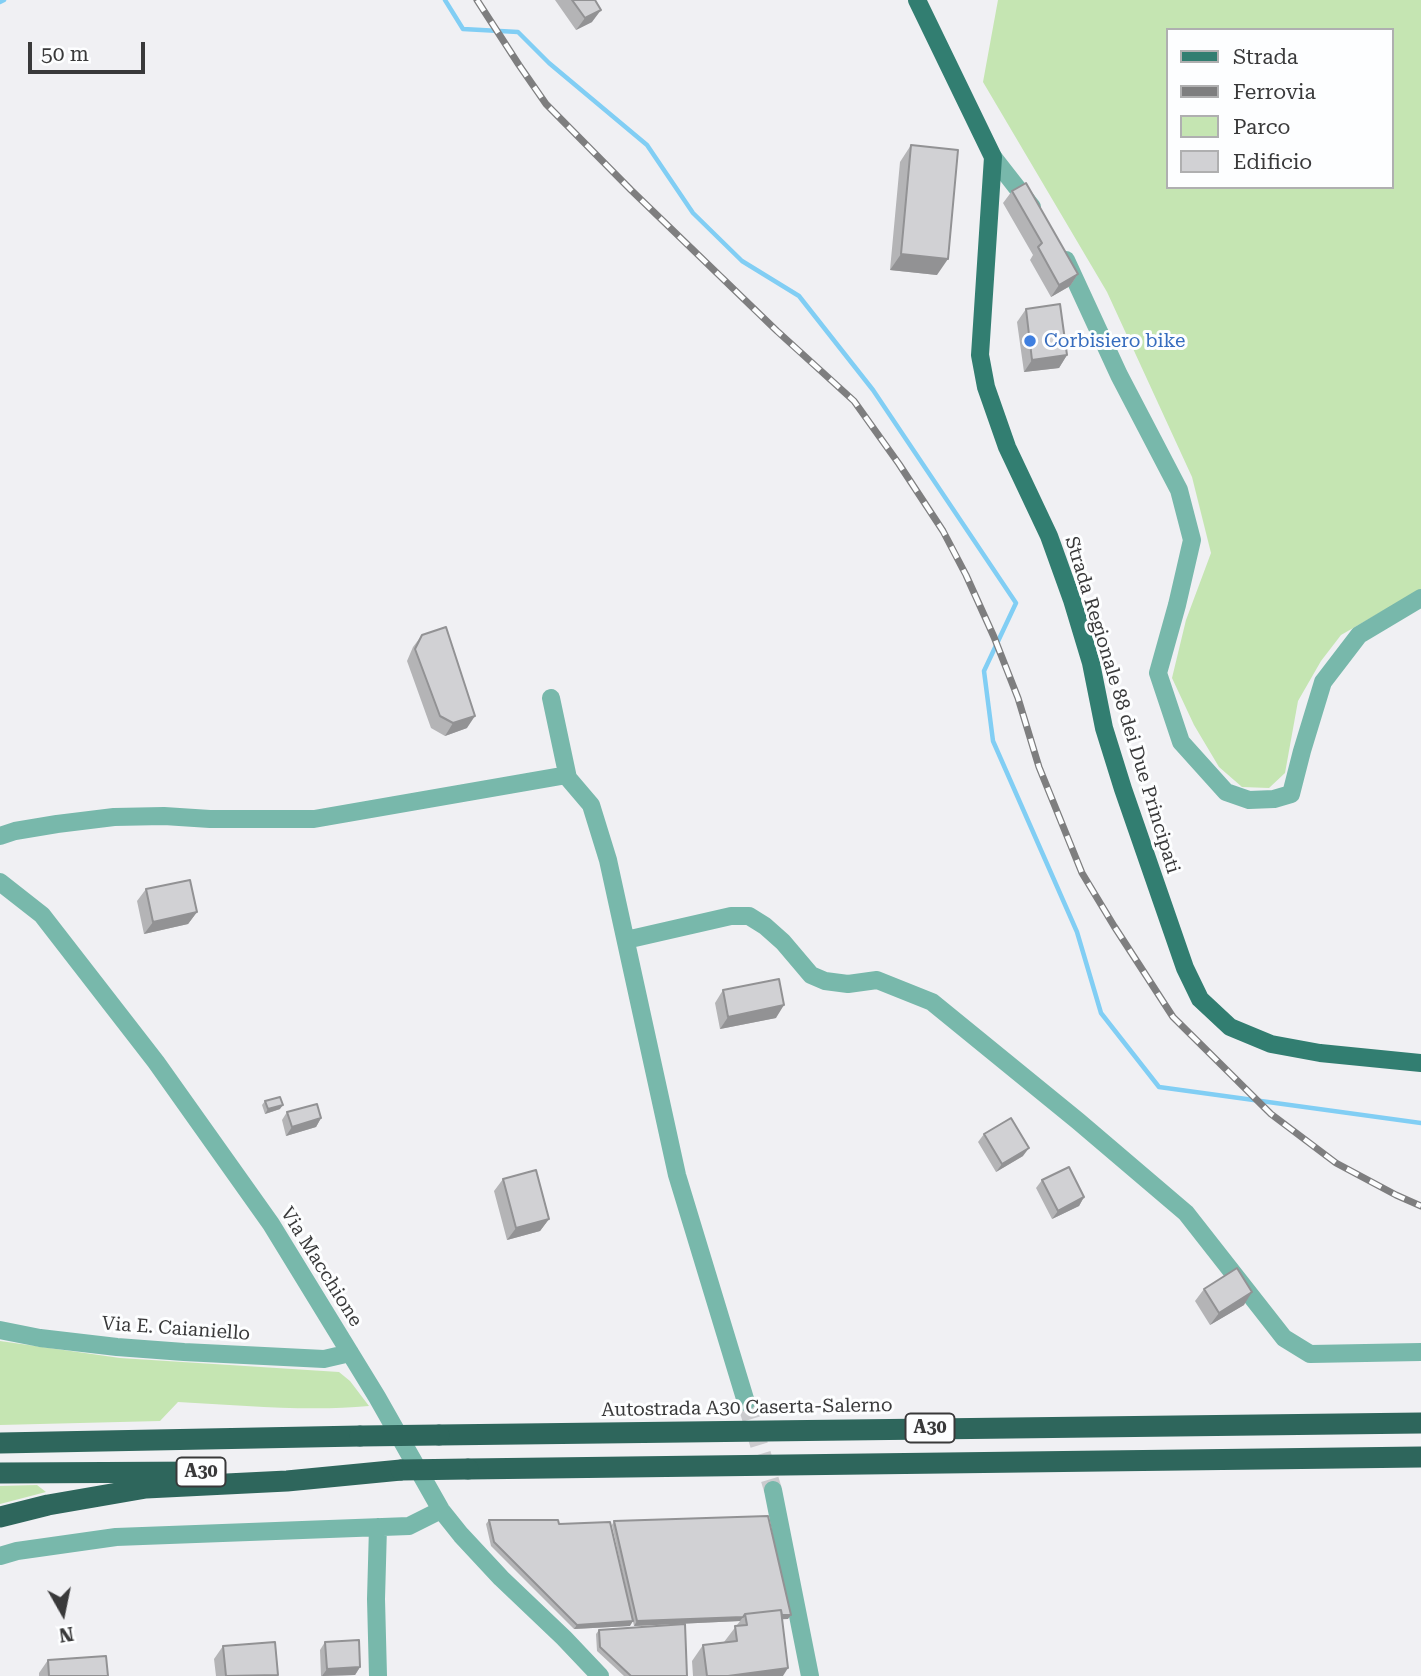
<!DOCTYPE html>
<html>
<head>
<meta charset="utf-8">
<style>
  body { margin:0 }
  #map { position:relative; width:1421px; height:1676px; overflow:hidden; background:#f0f0f3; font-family:"Roboto Serif",serif }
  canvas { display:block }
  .legend { position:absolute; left:1166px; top:28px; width:228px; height:161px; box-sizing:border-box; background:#fdfeff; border:2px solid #afafb0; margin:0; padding:9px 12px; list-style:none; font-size:21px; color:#39393a }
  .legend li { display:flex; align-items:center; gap:14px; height:35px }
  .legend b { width:35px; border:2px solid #afafb0 }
  .north { position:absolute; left:28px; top:1578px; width:70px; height:70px; -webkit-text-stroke:5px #fdfeff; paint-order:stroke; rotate:171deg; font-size:19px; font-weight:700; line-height:28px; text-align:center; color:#39393a }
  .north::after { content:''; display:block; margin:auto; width:24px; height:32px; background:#39393a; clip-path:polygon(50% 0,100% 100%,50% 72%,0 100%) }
  .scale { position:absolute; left:28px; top:42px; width:117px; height:32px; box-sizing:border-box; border:4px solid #39393a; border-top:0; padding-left:9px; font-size:21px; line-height:24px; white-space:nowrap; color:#39393a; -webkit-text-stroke:5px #fdfeff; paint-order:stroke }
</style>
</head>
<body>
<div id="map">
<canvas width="1421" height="1676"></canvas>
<ul class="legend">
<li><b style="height:9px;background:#327e71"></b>Strada</li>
<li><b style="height:9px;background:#7e7e7f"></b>Ferrovia</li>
<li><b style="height:19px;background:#c5e5b2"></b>Parco</li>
<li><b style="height:19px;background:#d1d1d4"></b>Edificio</li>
</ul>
<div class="north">N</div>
<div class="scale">50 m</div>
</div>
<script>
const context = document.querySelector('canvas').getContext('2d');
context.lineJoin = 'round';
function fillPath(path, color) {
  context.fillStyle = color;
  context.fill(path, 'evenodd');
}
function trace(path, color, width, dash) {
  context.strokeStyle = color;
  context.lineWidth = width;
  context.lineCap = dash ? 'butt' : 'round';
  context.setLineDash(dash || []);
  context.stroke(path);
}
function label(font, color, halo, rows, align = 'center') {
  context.font = font + ' "Roboto Serif",serif';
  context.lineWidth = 6;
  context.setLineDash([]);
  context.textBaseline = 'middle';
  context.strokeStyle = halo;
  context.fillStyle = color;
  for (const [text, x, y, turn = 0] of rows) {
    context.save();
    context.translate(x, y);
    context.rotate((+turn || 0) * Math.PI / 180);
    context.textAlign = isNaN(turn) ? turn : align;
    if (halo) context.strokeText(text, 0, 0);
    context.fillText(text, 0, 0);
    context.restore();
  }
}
fillPath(new Path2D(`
  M998,0h423v589l-80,46 -20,26 -23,40 -13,72 -16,15 -27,-1 -23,-20 -25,-42 -22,-47 14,-58 25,-67 -19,-76 -85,-185 -124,-210zM1167,30h224v157h-224z
  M0,1341l120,17 219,14 11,9 19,25c-62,6 -128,-1 -191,-4l-18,19 -160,4z
  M37,1485l9,7 -46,12v-18z`), '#c5e5b2');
trace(new Path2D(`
  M445,0l18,29 55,3 31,31 98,82 46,68 49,48 57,35 74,94 143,213 -32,68 9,70 84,191 24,81 58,74 262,36
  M0,2l4,-2`), '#81cef4', 4.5);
trace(new Path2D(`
  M746,1402l27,88`), '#cbcbce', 18, [18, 9]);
trace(new Path2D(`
  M993,157l39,50
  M1066,260l53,115 60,115 13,50 -15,65 -19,68 23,69 45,50 23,8 25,-1 17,-5 11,-43 21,-69 36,-47 62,-37
  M551,698l17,80 23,27 17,55 69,315 69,227
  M0,836l15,-5 42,-7 57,-7 50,-1 46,3h104l253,-44
  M0,882l42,33 114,147 115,162 106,173 64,113 20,25 40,43 63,60 36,38
  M626,940l105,-24h18l16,10 18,16 28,33 14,6 23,3 29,-4 55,22 146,119 108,92 98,125 26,16 111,-2
  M0,1330l40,8 77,9 67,5 140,7 26,-6
  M773,1490l37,186
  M0,1556l17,-5 99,-14 293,-11 32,-16
  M378,1676l-2,-77 2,-72`), '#78b8ab', 18);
trace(new Path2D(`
  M917,0l76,157 -13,198 6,32 21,60 42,89 23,64 19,63 13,65 19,61 62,179 15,31 30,28 41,17 49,9 101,10`), '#327e71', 18);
trace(new Path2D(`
  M439,1435l982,-12
  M0,1443l360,-7
  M468,1469l953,-12
  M0,1473l208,-1
  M0,1517l48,-12 98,-17 141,-7 114,-11`), '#2e665c', 21);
const rail = new Path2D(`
  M477,0l42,65 27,39 85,86 146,141 77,70 45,63 44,67 23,44 28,62 24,61 21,69 43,106 32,53 59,91 98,97 65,49 60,32 25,11`);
trace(rail, '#7e7e7f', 7);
trace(rail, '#fdfeff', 4.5, [13]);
trace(new Path2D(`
  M360,1436l79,-1
  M401,1470l67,-1`), '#2e665c', 21);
fillPath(new Path2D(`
  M555,0h40l-3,22 -16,8z
  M911,145l26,130 -47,-5 10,-108z
  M1012,191l66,83 -8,12 -19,11 -21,-37 3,-5 -30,-52z
  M1026,309l41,46 -8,13 -35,4 -7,-50z
  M422,635l45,93 -22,8 -14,-8 -24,-67 6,-14z
  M146,889l51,23 -9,12 -44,10 -7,-33z
  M723,990l53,28 -56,11 -5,-26z
  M265,1101l15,8 -15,5 -3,-9z
  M287,1112l34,6 -5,9 -30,9 -4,-16z
  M984,1134l39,22 -27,16 -18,-30z
  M503,1179l46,40 -9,12 -33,9 -13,-49z
  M1042,1180l42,17 -5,9 -27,13 -16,-31z
  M1204,1289l40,16 -34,20 -15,-24z
  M489,1520l70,4 71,102 -56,3 -83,-83 -5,-22z
  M614,1521l174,98h-6l1,57h-90l-1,-15 11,-16 21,-3 16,-21 -106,5 -22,-101z
  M599,1630l88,46h-63l-27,-25 -1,-17z
  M325,1642l35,25 -5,8 -34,1 -1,-26z
  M223,1646l54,30h-61l-2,-17z
  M48,1660l60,16h-69v-3z`), '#b4b4b6');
fillPath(new Path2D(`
  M601,10l-9,12 -16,8 9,-12z
  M901,254l47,5 -11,16 -47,-5z
  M1078,274l-8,12 -19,11 8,-12z
  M1067,355l-8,13 -35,4 8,-12z
  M475,716l-8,12 -22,8 8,-13z
  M197,912l-9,12 -44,10 9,-12z
  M784,1005l-8,13 -56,11 8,-12z
  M283,1105l-3,4 -15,5 3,-5z
  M321,1118l-5,9 -30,9 6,-9z
  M1029,1148l-6,8 -27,16 6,-8z
  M1084,1197l-5,9 -27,13 6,-8z
  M549,1219l-9,12 -33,9 9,-12z
  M1252,1292l-8,13 -34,20 9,-12z
  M791,1615l-3,4 -42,2v-4z
  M743,1617l-3,4 -106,5 3,-5z
  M633,1621l-3,5 -56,3 3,-4z
  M360,1667l-5,8 -33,1 5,-7z
  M788,1668l-5,8h-55z`), '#929294');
const building = new Path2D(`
  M572,0h23l6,10 -16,8z
  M911,145l47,5 -10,109 -47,-5z
  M1026,183l52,91 -19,11 -21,-38 4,-4 -30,-52z
  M1060,304l7,51 -35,5 -6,-51z
  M446,627l29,89 -22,7 -13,-7 -25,-67 7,-14z
  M190,880l7,32 -44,10 -7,-33z
  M779,979l5,26 -56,12 -5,-27z
  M280,1097l3,8 -15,4 -3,-8z
  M317,1104l4,14 -29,9 -5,-15z
  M1011,1118l18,30 -27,16 -18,-30z
  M1069,1167l15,30 -26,14 -16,-31z
  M536,1170l13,49 -33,9 -13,-49z
  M1237,1268l15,24 -33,21 -15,-24z
  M768,1516l23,99h-9l-1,-5 -36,4 -2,3 -106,4 -23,-100z
  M489,1520h69l1,4 51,-2 23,99 -56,4 -83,-83z
  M781,1610l7,58 -60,8h-21l-4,-31 34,-4 -2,-15 12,-1 -2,-11z
  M685,1624l2,52h-56l-31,-29 -1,-17z
  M359,1640l1,27 -33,2 -2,-27z
  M275,1642l3,33 -52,1 -3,-30z
  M106,1656l2,20h-59l-1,-16z`);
fillPath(building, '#d1d1d4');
trace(building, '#929294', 2);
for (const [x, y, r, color] of [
  [1030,341,7,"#3f7fe0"]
]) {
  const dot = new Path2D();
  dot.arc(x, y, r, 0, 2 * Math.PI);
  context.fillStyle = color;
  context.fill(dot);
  trace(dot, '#fdfeff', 2.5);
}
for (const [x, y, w] of [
  [930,1428,49],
  [201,1472,49]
]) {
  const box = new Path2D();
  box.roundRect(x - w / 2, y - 14.5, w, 29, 5);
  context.fillStyle = '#fdfeff';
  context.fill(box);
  trace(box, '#39393a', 2);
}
label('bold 18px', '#39393a', null, [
  ["A30",930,1428],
  ["A30",201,1472]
]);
label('19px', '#366cbe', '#fdfeff', [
  ["Corbisiero bike",1044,341]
], 'left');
label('19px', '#39393a', '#fdfeff', [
  ["Strada Regionale 88 dei Due Principati",1122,705,73],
  ["Via Macchione",321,1267,58],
  ["Via E. Caianiello",176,1329,4],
  ["Autostrada A30 Caserta-Salerno",747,1408,-1]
]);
</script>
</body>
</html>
